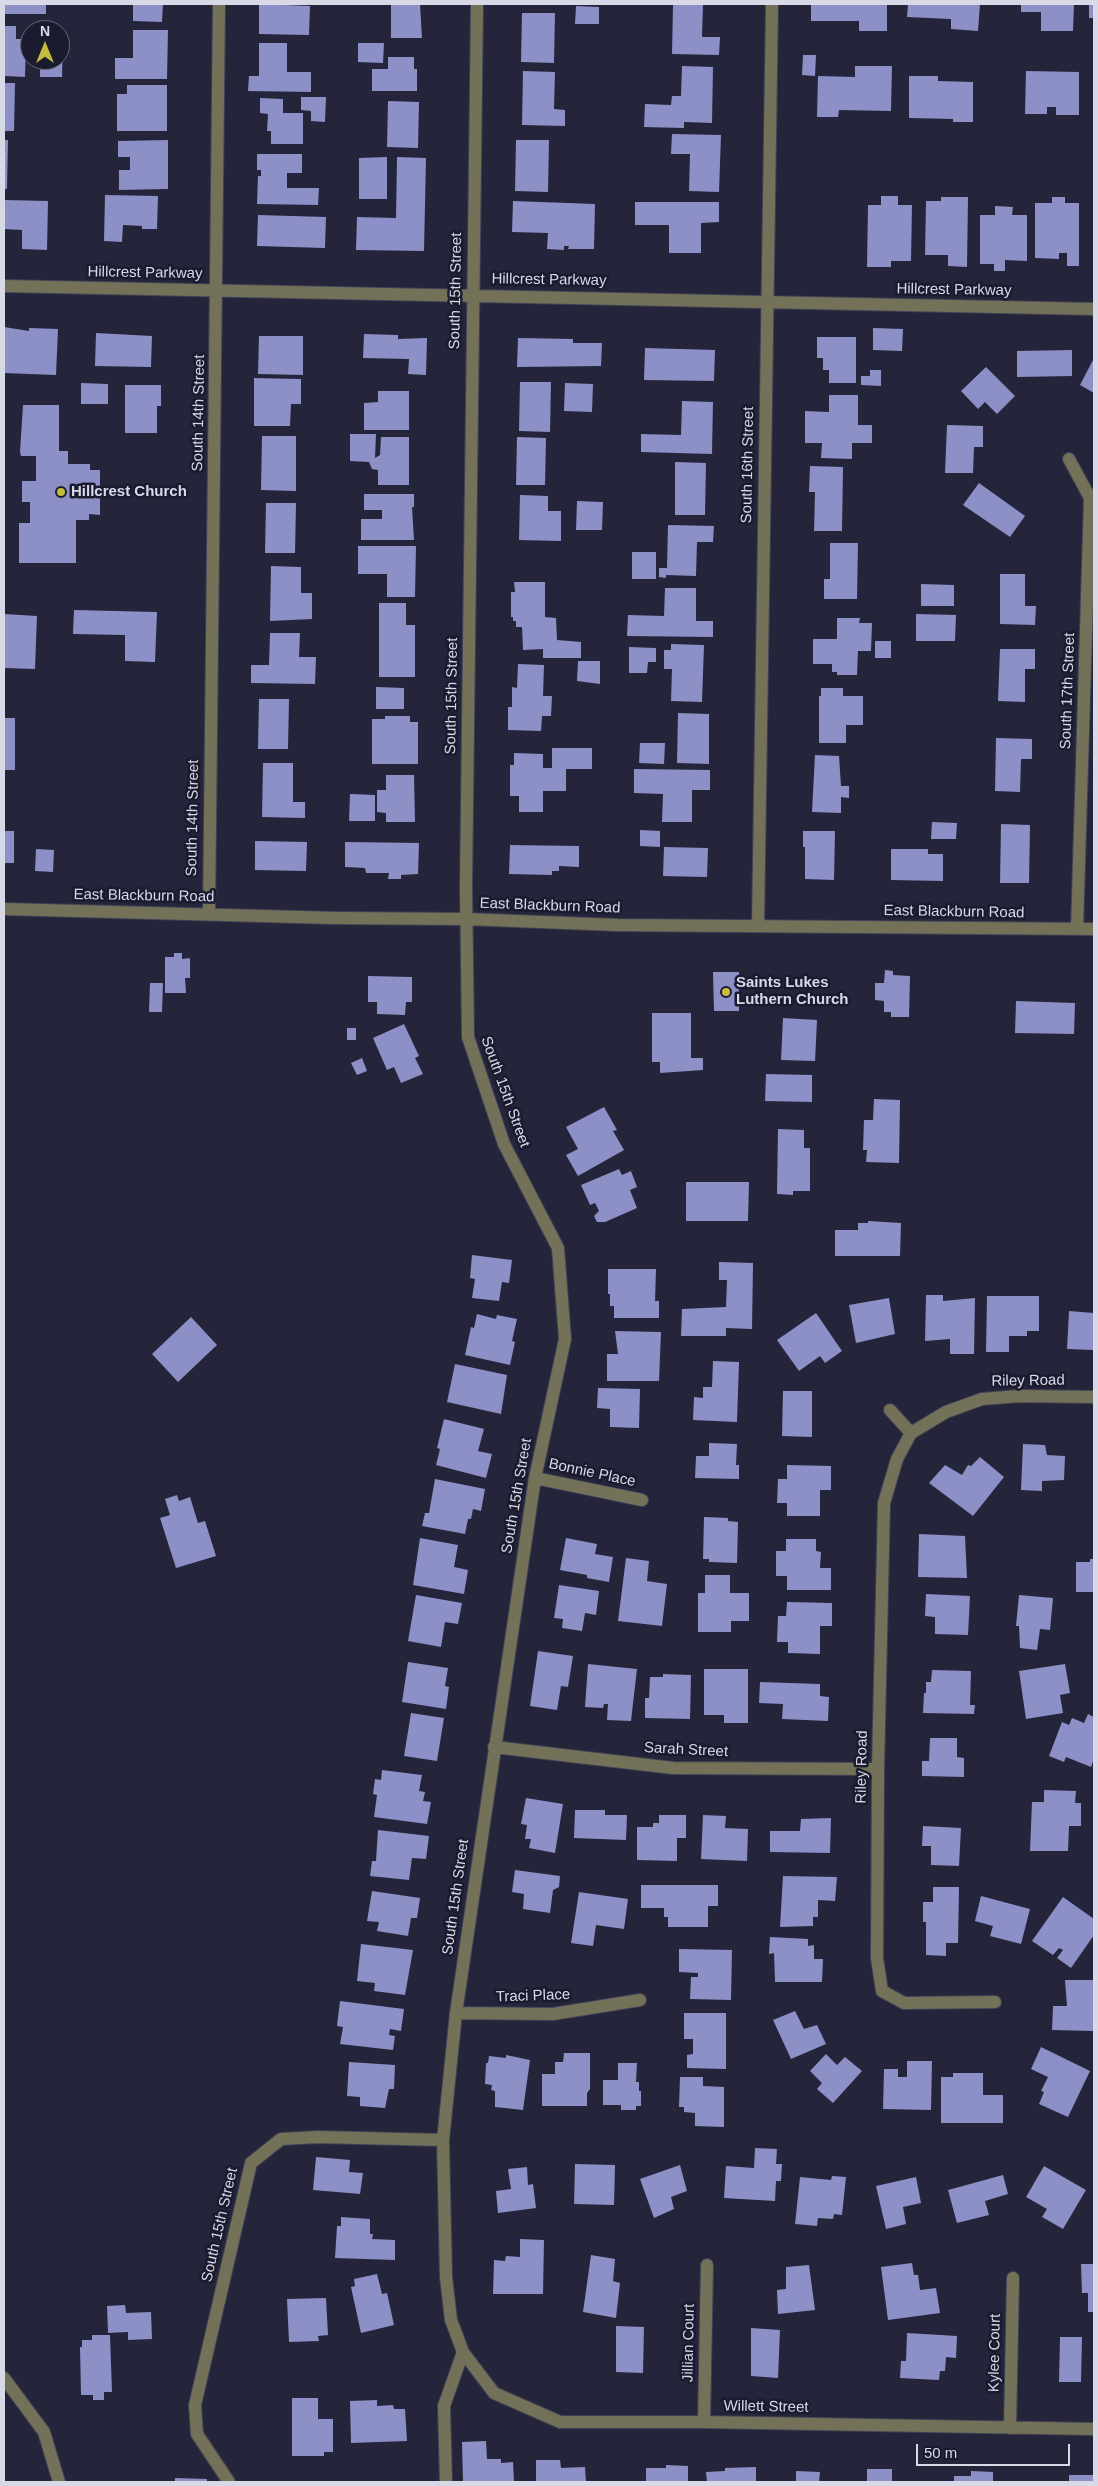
<!DOCTYPE html>
<html>
<head>
<meta charset="utf-8">
<style>
  body { margin:0 }
  #map { position:relative; width:1098px; height:2486px; overflow:hidden; background:#24253a; font-family:Arial,sans-serif }
  canvas { display:block }
  .frame { position:absolute; inset:0; border:5px solid #d8d9e7; pointer-events:none }
  .north { position:absolute; left:20px; top:20px; width:50px; height:50px; box-sizing:border-box; background:#1b1b2f; border:1px solid #676779; border-radius:50%; rotate:0deg; font-size:14px; font-weight:700; line-height:20px; text-align:center; color:#d8d9e7 }
  .north::after { content:''; display:block; margin:auto; width:18px; height:22px; background:#c4bc3d; clip-path:polygon(50% 0,100% 100%,50% 72%,0 100%) }
  .scale { position:absolute; left:916px; top:2444px; width:154px; height:22px; box-sizing:border-box; border:2px solid #d8d9e7; border-top:0; padding-left:6px; font-size:15px; line-height:18px; white-space:nowrap; color:#d8d9e7; -webkit-text-stroke:4px #1b1b2f; paint-order:stroke }
</style>
</head>
<body>
<div id="map">
<canvas width="1098" height="2486"></canvas>
<div class="frame"></div>
<div class="north">N</div>
<div class="scale">50 m</div>
</div>
<script>
const context = document.querySelector('canvas').getContext('2d');
context.lineJoin = 'round';
function fillPath(path, color) {
  context.fillStyle = color;
  context.fill(path, 'evenodd');
}
function trace(path, color, width, dash) {
  context.strokeStyle = color;
  context.lineWidth = width;
  context.lineCap = dash ? 'butt' : 'round';
  context.setLineDash(dash || []);
  context.stroke(path);
}
function label(font, color, halo, rows, align = 'center') {
  context.font = font + ' Arial,sans-serif';
  context.lineWidth = 5;
  context.setLineDash([]);
  context.textBaseline = 'middle';
  context.strokeStyle = halo;
  context.fillStyle = color;
  for (const [text, x, y, turn = 0] of rows) {
    context.save();
    context.translate(x, y);
    context.rotate((+turn || 0) * Math.PI / 180);
    context.textAlign = isNaN(turn) ? turn : align;
    if (halo) context.strokeText(text, 0, 0);
    context.fillText(text, 0, 0);
    context.restore();
  }
}
fillPath(new Path2D(`
  M4,4h42v10h-42z
  M133,4h30l-1,18 -29,-1z
  M259,4l51,2 -1,29 -50,-1z
  M391,4h29l2,34h-31z
  M673,4h30l-1,33h18l-1,18 -47,-1z
  M811,4h76v27h-28v-10h-48z
  M908,4h72l-2,27 -27,-2v-10l-44,-2z
  M1021,4h53l-1,27h-32v-19h-20z
  M1089,4h5v14h-5z
  M576,6l23,1v17h-24z
  M522,13h33l-1,50 -33,-1z
  M4,26h12v13h10l-1,38 -21,-1z
  M133,30h35l-1,49h-52v-21h18z
  M60,39h3l-1,38h-22v-17h20z
  M259,43h28v29h24v20l-63,-1 1,-15h10z
  M358,43h26l-1,20 -25,-1z
  M803,55h13l-1,21 -13,-1z
  M388,57h26v12h3v22h-45v-22h16z
  M682,66l31,1 -1,56 -28,-1v6l-40,-1 1,-23 26,1 1,-9h9z
  M855,66h37l-1,45 -52,-1 -1,7h-21l1,-41 37,1z
  M523,71l32,1 -1,37 11,1v16l-43,-1z
  M1026,71l53,1v43h-23v-8h-9v7h-22z
  M909,76h29v5l35,1v40h-20v-3l-44,-1z
  M4,83h11l-1,48h-10z
  M127,85h40v46h-50v-37h10z
  M301,97h25l-1,25 -14,-1v-10l-10,-1z
  M260,98l23,1v14h20v31h-32v-13h-4l1,-17 -8,-1z
  M388,101l31,1 -1,46 -31,-1z
  M672,134l49,1 -2,57 -30,-1 1,-37h-19z
  M4,140h4l-1,49h-3z
  M168,140v49l-49,1v-20h11v-13h-12v-16z
  M516,140h33l-1,52 -33,-1z
  M257,154h45v19h-15v15h32l-1,17 -61,-1 1,-28h3v-6h-4z
  M387,157v42h-28v-41z
  M397,157l29,1 -2,93 -68,-1 1,-33 39,1z
  M105,195l53,1 -1,33h-15v-3l-19,-1 -1,17 -18,-1z
  M881,196h17v9h14l-1,56h-20v6h-24l1,-62h13z
  M941,197h27l-1,70 -19,-1v-11h-23l1,-54h15z
  M1052,197h13v6h14v63h-12v-13h-8v6l-24,-1v-55h17z
  M4,200l44,1 -1,49 -25,-1v-19l-18,-1z
  M513,201l82,3 -1,45h-26l1,-3h-5v4l-17,-1 1,-16 -36,-1z
  M635,202h84v20l-18,1v30h-32v-28h-34z
  M995,206l18,1 -1,8h15v46l-22,-1v11h-11v-7h-14v-49h15z
  M258,215l68,2 -1,31 -68,-2z
  M4,327l25,4v-3l29,1 -2,46 -52,-2z
  M873,328l30,1 -1,22 -29,-1z
  M96,333l56,3 -1,31 -56,-1z
  M364,334l34,1v4l29,-1 -1,37 -18,-1 1,-15 -46,-1z
  M259,336h44v39l-45,-1z
  M817,337h39v46h-27v-13h-6v-12h-6z
  M518,338l55,1v4h29l-1,23 -84,1z
  M645,348l70,2 -1,31 -70,-1z
  M1072,350v26l-55,1v-26z
  M1094,358v35l-14,-8z
  M986,367l29,29 -18,18 -12,-12 -7,7 -17,-18z
  M870,370h11v16l-20,-1v-9h9z
  M254,378l47,1v25h-10l-1,22h-36z
  M520,382h31l-1,50 -31,-1z
  M81,383l27,1v20h-27z
  M565,383l28,1 -1,28 -28,-1z
  M125,385h36v21h-4v27h-32z
  M378,391h31v39h-45v-27l14,-1z
  M829,395h29v30h14v18h-20v16l-31,-1 1,-15h-17v-32l24,1z
  M682,401l31,1 -1,52 -71,-2v-18l40,1z
  M23,405h36v46h9v13h22v6h10v45l-11,-1v6h-13v43h-57v-40h11v-21h-8v-21h14v-25h-15l-1,-4z
  M947,425l36,1v21h-9l-1,26h-28z
  M350,434h26l-1,24 5,-3 1,-18h28v48h-31v-15l-6,-1 -3,-7 -19,-1z
  M262,436h34v55l-35,-1z
  M517,437l29,1 -1,47h-29z
  M675,462l31,1 -1,52h-30z
  M810,466l33,1 -1,64h-28l1,-39h-6z
  M979,483l46,33 -15,21 -47,-32z
  M364,494h50v13h-2l2,33h-53v-21h21v-9h-18z
  M520,495l28,1v15h13v30l-42,-1z
  M577,501l26,1 -1,28h-26z
  M266,503h30l-1,50h-30z
  M668,525l46,1 -1,16h-16l-1,34 -30,-1v3l-7,-1v-9h8z
  M830,543h28l-1,56h-33v-20h6z
  M358,546h58l-1,51h-28v-23h-29z
  M632,552h24v27h-24z
  M271,566l30,1v26h11v26l-42,2z
  M1000,574h25v32h11l-1,19 -35,-1z
  M514,582h31v35l11,1 1,22 24,2v16h-38v-9l-20,1 -1,-23h-6v-6h-3v-4h-2v-25h4z
  M921,584l33,1v21h-33z
  M665,588h31v33h17v16l-86,-1 1,-21 36,1z
  M379,603h27v22h9v52h-36z
  M74,610l83,2 -2,50 -30,-1v-26l-52,-1z
  M4,614l33,2 -2,53 -31,-1z
  M916,614l40,1 -1,26h-39z
  M837,618h23l-1,5h13l-1,28h-13l-1,24h-20v-3h-5v-8h-19v-25h24z
  M270,633h30l-1,24h17l-1,27 -64,-1v-18h18z
  M875,641h16v17h-16z
  M671,644l33,1 -2,57 -31,-1 1,-32h-8v-19h7z
  M629,647l27,1v14h-8l-1,11h-18z
  M1000,649h35v20h-10v33l-27,-1z
  M578,661h22v23l-23,-3z
  M518,664l26,1 -1,31h9l-1,20h-9l-1,15 -33,-1v-23h4v-20l5,1z
  M376,687l28,1v21h-28z
  M821,688h22v8h20v29h-17v18h-27v-47h2z
  M259,699h30l-1,50h-30z
  M678,713l31,1v50l-32,-1z
  M385,716h25v6h8v42h-46v-45h13z
  M4,718h11v52h-11z
  M996,738l36,1v20h-11l-1,33 -25,-1z
  M640,743h25l-1,21 -25,-1z
  M552,748h40v21h-26v22h-23v21h-24v-16h-9v-31h4v-12l29,1v14h9z
  M815,755l24,1 2,30h8v12l-8,-1v16l-29,-1z
  M263,763h30v39h12v16l-43,-1z
  M634,769l76,1v20h-18v32h-30l1,-28 -29,-1z
  M386,775h28l1,47h-29v-9l-9,-1v-22h9z
  M350,794l25,1v26h-26z
  M932,822l25,1 -1,16h-25z
  M1001,824l29,1 -1,58h-29z
  M640,830l20,1v16l-20,-1z
  M4,831h10v32h-10z
  M803,831h32l-1,49 -29,-1v-32h-2z
  M255,841l52,1 -1,29 -51,-1z
  M345,842l74,1 -1,31 -17,1v4h-13l1,-6h-23l-1,-5 -20,-1z
  M510,845l69,1v21l-20,-1v5h-7v4l-43,-1z
  M664,847l44,1 -1,29 -44,-1z
  M36,849l18,1 -1,22 -18,-1z
  M891,849h37v5h15v27l-52,-1z
  M174,953h8v6l8,-1v20h-5l1,15h-21v-36h9z
  M885,970l8,1v4l17,1 -1,41h-18v-5h-7v-11l-9,-1v-17h9z
  M713,972h26v39h-25z
  M368,976l44,1v25h-6l-1,13 -28,-1v-12h-9z
  M150,983h13l-1,29h-13z
  M1016,1001l59,2 -1,31 -59,-1z
  M652,1013h39v45h12v12l-43,3v-11h-8z
  M783,1018l34,2 -2,41 -34,-1z
  M404,1024l15,32 -4,2 8,16 -22,9 -7,-16 -7,3 -14,-32z
  M347,1028h9v12h-9z
  M362,1058l5,13 -10,4 -6,-12z
  M766,1074l46,1v27l-47,-1z
  M874,1099l26,1 -1,63 -33,-1 1,-12h-4l1,-30h9z
  M604,1107l13,23 -4,1 11,19 -46,26 -12,-21 12,-6 -12,-22z
  M778,1129l26,1v18h6v43h-17v4l-16,-1z
  M619,1169l3,6 9,-4 6,16 -7,3 7,18 -32,14h-8l-3,-6 5,-5 -4,-8 -5,2 -9,-20z
  M686,1182h63l-1,39h-62z
  M868,1221l33,2 -1,33h-65v-26h23v-7h10z
  M472,1255l40,5 -3,23 -7,-1 -3,19 -27,-3 3,-19 -5,-1z
  M719,1262l34,1 -1,66 -26,-1v8h-45l1,-27 44,-2 1,-27h-8z
  M608,1269h48l-1,32h4v17h-45v-12h-4v-12h-2z
  M926,1295h17v6l32,-3 -1,56h-24v-15l-25,2z
  M987,1296h52v35h-12v5h-18v16h-23z
  M889,1298l6,36 -39,9 -7,-38z
  M1069,1311l25,2v37l-27,-1z
  M816,1313l26,38 -17,12 -5,-7 -21,15 -22,-31z
  M477,1314l19,5 1,-4 20,4 -5,22 3,1 -5,23 -45,-10 6,-28 3,1z
  M191,1317l26,28 -39,37 -26,-28z
  M615,1331l46,1 -2,49h-52v-27h11z
  M713,1361l26,1 -2,60 -44,-2 1,-23 9,1v-11h9z
  M455,1364l52,11 -6,39 -54,-12z
  M598,1388l42,1 -1,39 -29,-1v-18l-13,-1z
  M783,1391h29v46l-30,-1z
  M444,1419l40,10 -6,22 14,3 -6,24 -50,-13 4,-16 -3,-1z
  M709,1443l28,1 -1,21h3v14l-44,-1 1,-22h13z
  M1023,1444l22,1 2,10 18,1 -1,24 -22,1v10l-21,-1z
  M980,1457l24,20 -31,39 -44,-33 16,-18 17,10 6,-10 3,1z
  M787,1465l44,1v24h-11v26h-33v-13h-10l1,-24h9z
  M435,1479l50,10 -4,22 -8,-2 -2,10h-3l-3,15 -43,-8 3,-13h4z
  M177,1495l2,6 11,-4 8,26 7,-2 11,35 -40,12 -16,-50 10,-3 -5,-16z
  M704,1517l24,1v3l10,1 -1,41 -28,-1v-3h-6z
  M919,1534l46,2 2,42 -49,-1z
  M420,1538l38,7 -4,22 14,3 -4,24 -51,-9z
  M566,1538l31,6 -2,10 18,3 -4,25 -22,-4v-3l-27,-5z
  M786,1539h30v12l5,1 -1,16h11v22h-44v-14h-11v-25h10z
  M626,1558l23,3 -2,20 20,3 -5,42 -44,-5z
  M1090,1559h4v33h-18v-30h14z
  M705,1575h25v18h19v28h-18v11h-33v-39h7z
  M559,1585l40,6 -3,24 -11,-2 -3,18 -20,-3 1,-9 -9,-1z
  M926,1594l44,2 -2,39 -33,-1v-17l-10,-1z
  M416,1595l46,8 -4,21 -13,-2 -4,25 -33,-6z
  M1019,1595l34,3 -3,32 -10,-1 -3,21 -17,-2 -1,-22h-3z
  M787,1602l45,1v23h-12v28l-32,-1v-11h-11l1,-26h8z
  M538,1651l35,5 -5,31 -7,-1 -4,24 -27,-4z
  M408,1662l40,6 -3,18 4,1 -3,22 -44,-7z
  M588,1664l49,5 -6,52 -24,-1 1,-16h-4l-1,4 -18,-1z
  M1065,1664l5,29 -10,2 3,18 -37,6 -7,-48z
  M704,1669h44v54h-24v-8h-20z
  M932,1670l39,1 -1,34h5l-1,9 -51,-1 1,-20h2v-11h5z
  M663,1674l28,1 -1,44 -45,-1v-20h4l1,-21h13z
  M760,1682l60,2v12l9,1 -1,24 -46,-2 1,-15 -24,-1z
  M411,1713l33,5 -7,43 -33,-5z
  M1088,1714l6,3v42l-3,8 -25,-10 -2,5 -15,-6 13,-34 7,3 3,-7 12,5z
  M930,1738h27v19l7,1v19l-42,-1v-15h7z
  M382,1770l40,5 -3,16 6,1 -2,9 8,1 -4,22 -53,-7 3,-22 -4,-1 2,-15 6,1z
  M1044,1790l32,1 -1,12h6v23h-12l-1,25h-38l2,-49h12z
  M526,1798l37,6 -8,49 -26,-5 2,-9h-6l2,-14 -6,-1z
  M575,1810h30v5h22l-1,25 -52,-2z
  M659,1815h27v23h-9v23l-40,-1v-33h16v-4h6z
  M703,1815l23,1 -1,12 23,1 -1,32 -46,-2z
  M831,1818l-1,35 -60,-1v-21h30l1,-12z
  M923,1826l38,2 -2,38 -28,-1v-19h-9z
  M378,1830l51,6 -3,23 -14,-1 -3,22 -39,-4 2,-15h4z
  M515,1870l45,6 -1,11 -6,3 -3,23 -27,-4 1,-15 -12,-2z
  M783,1876l54,1 -2,24 -17,-1v17h-5v9l-33,1z
  M641,1885h77v21h-10v21h-40v-10h-4v-9h-23z
  M933,1887h26l-1,56h-12v13l-20,-1v-33h-3v-20h10z
  M372,1891l48,7 -3,20h-6l-3,18 -31,-5 2,-9 -12,-1z
  M579,1892l49,7 -4,30 -28,-4 -3,21 -22,-3z
  M981,1896l49,13 -9,35 -31,-8 3,-10 -18,-5z
  M1063,1897l31,22v16l-23,33 -14,-10 6,-8 -4,-2 -6,7 -21,-14z
  M770,1937l38,2v7l6,-1v14h9l-1,23h-47l-1,-29 -5,1z
  M361,1944l52,6 -8,45 -31,-4 1,-8 -18,-2z
  M679,1949l53,1 -1,50 -41,-1 1,-22h7v-4l-19,-1z
  M1065,1980h29v51l-42,-1 1,-24h14z
  M340,2001l64,8 -3,22 -11,-2 -1,6 6,1 -2,14 -53,-6 3,-17 -6,-1z
  M795,2011l9,18 13,-4 9,19 -35,15 -18,-39z
  M684,2013h42v56l-39,-1v-13l6,-1v-15h-9z
  M1041,2047l49,24 -22,46 -29,-13 5,-12 -3,-1 7,-14 -17,-8z
  M564,2053h26v36l-3,4v13h-45v-32h13v-12h8z
  M826,2054l11,11 8,-8 17,14 -29,32 -16,-14 5,-6 -12,-12z
  M506,2055l24,5 -7,50 -28,-3v-16l-4,-1 1,-5 -7,-1 1,-21h2l1,-7 17,2z
  M907,2061h25l-1,49 -48,-1 1,-40h14v8h9z
  M349,2062l46,3 -1,24h-5l-4,19 -25,-2v-9l-13,-1z
  M618,2063h19l-1,19h3v9h2v15h-5v4h-15v-5h-18v-25h15z
  M953,2073h30v22h20v28h-62v-46h12z
  M680,2077h23v9l21,1v40l-29,-1v-13l-11,-1v-5h-5z
  M755,2148l22,1 -1,15h6l-1,17h-5l-1,20 -51,-3 2,-32 28,2z
  M316,2157l34,3 -1,12 14,1 -3,21 -47,-4z
  M575,2164l40,1 -1,40 -40,-1z
  M680,2165l7,26 -16,6 3,12 -20,9 -14,-39z
  M1044,2166l42,24 -23,39 -21,-12 5,-8 -21,-12z
  M527,2167l1,18 5,-1 3,24 -38,5 -2,-22 15,-2 -3,-20z
  M1003,2175l5,19 -23,7 4,14 -32,8 -9,-33z
  M832,2176l14,1 -4,38 -8,-1 -1,5 -15,-1 -1,8 -22,-2 5,-47 31,3z
  M916,2177l5,26 -18,4 3,17 -20,5 -10,-43z
  M341,2217l29,2v15h3l-1,5 23,1v20l-60,-2 2,-32h4z
  M520,2239l24,1 -1,54h-50l1,-34 11,1 1,-5 14,1z
  M591,2255l24,4 -2,22 7,2 -4,35 -33,-6z
  M912,2263l2,12h4l2,15 16,-2 4,25 -52,7 -7,-53z
  M1081,2264h13v48h-6v-19h-6z
  M809,2265l6,45 -37,4 -1,-24 9,-1v-22z
  M377,2274l5,20 5,-1 7,32 -33,8 -10,-46 4,-1 -1,-7z
  M326,2298l2,37 -10,1 1,5 -30,1 -2,-43z
  M125,2305l1,8 25,-1 1,27 -24,1v-8l-20,1 -1,-27z
  M616,2326l28,1 -1,46 -27,-1z
  M751,2328l29,2 -2,48 -27,-2z
  M907,2333l50,3 -1,22 -10,-1 -1,14h-5l-1,9 -39,-2 1,-17h5z
  M92,2335h18l2,57h-8v8h-11v-5h-12l-1,-48h2v-7h10z
  M1060,2337h22l-1,45h-22z
  M292,2398h26v21h15v33h-9v4h-32z
  M377,2400v6l16,-1 1,4h11l2,32 -56,2 -1,-42z
  M486,2441l1,18h14v4l12,-1 1,20h-51l-1,-40z
  M536,2460h24l1,8 24,-1 1,15h-50z
  M666,2465l22,1v16h-42v-14h20z
  M756,2467v15h-49l-1,-10 19,-1v-3z
  M867,2469h25v13h-25z
  M796,2471l24,1 -1,10h-23z
  M971,2471l22,1v10h-39v-6h17z
  M1069,2475h25v7h-25z
  M175,2478l32,1v3h-32z`), '#8d8fc7');
const minor = new Path2D(`
  M477,4l-11,881 2,152 36,107 54,104 7,91 -30,139 -79,535 -13,127 3,137 5,43 12,32 31,41 66,29h144l390,7
  M4,286l1090,23
  M1069,459l21,39 -13,431
  M4,909l331,9 131,1 151,6 477,4
  M209,913l10,-909
  M758,926l14,-922
  M890,1410l21,23
  M535,1478l107,22
  M494,1747l179,21 205,1
  M995,2002l-91,1 -22,-12 -5,-33 1,-189 6,-266 13,-44 14,-26 35,-21 36,-13 37,-3 75,1
  M456,2013l97,1 87,-14
  M4,2378l40,54 15,50
  M704,2422l3,-157
  M1010,2428l3,-150
  M229,2482l-32,-48 -2,-29 56,-242 30,-24 37,-2 125,3
  M446,2482l-2,-76 19,-54`);
trace(minor, '#414256', 14);
trace(minor, '#737259', 12);
for (const [x, y, r, color] of [
  [61,492,5,"#c4bc3d"],
  [726,992,5,"#c4bc3d"]
]) {
  const dot = new Path2D();
  dot.arc(x, y, r, 0, 2 * Math.PI);
  context.fillStyle = color;
  context.fill(dot);
  trace(dot, '#1b1b2f', 2);
}
label('15px', '#d8d9e7', '#1b1b2f', [
  ["Hillcrest Parkway",145,273,1],
  ["Hillcrest Parkway",549,280,1],
  ["Hillcrest Parkway",954,290,1],
  ["South 15th Street",456,291,-89],
  ["South 14th Street",199,413,-89],
  ["South 16th Street",748,465,-89],
  ["South 17th Street",1068,691,-88],
  ["South 15th Street",452,696,-89],
  ["South 14th Street",193,818,-89],
  ["East Blackburn Road",144,896,1],
  ["East Blackburn Road",550,906,2],
  ["East Blackburn Road",954,912,1],
  ["South 15th Street",505,1092,70],
  ["Riley Road",1028,1381,-1],
  ["Bonnie Place",592,1473,12],
  ["South 15th Street",517,1496,-80],
  ["Sarah Street",686,1750,3],
  ["Riley Road",862,1767,-89],
  ["South 15th Street",456,1897,-82],
  ["Traci Place",533,1996,-2],
  ["South 15th Street",220,2225,-77],
  ["Jillian Court",689,2343,-89],
  ["Kylee Court",995,2353,-89],
  ["Willett Street",766,2407,1]
]);
label('bold 15px', '#d8d9e7', '#1b1b2f', [
  ["Hillcrest Church",71,492],
  ["Saints Lukes",736,983],
  ["Luthern Church",736,1000]
], 'left');
</script>
</body>
</html>
